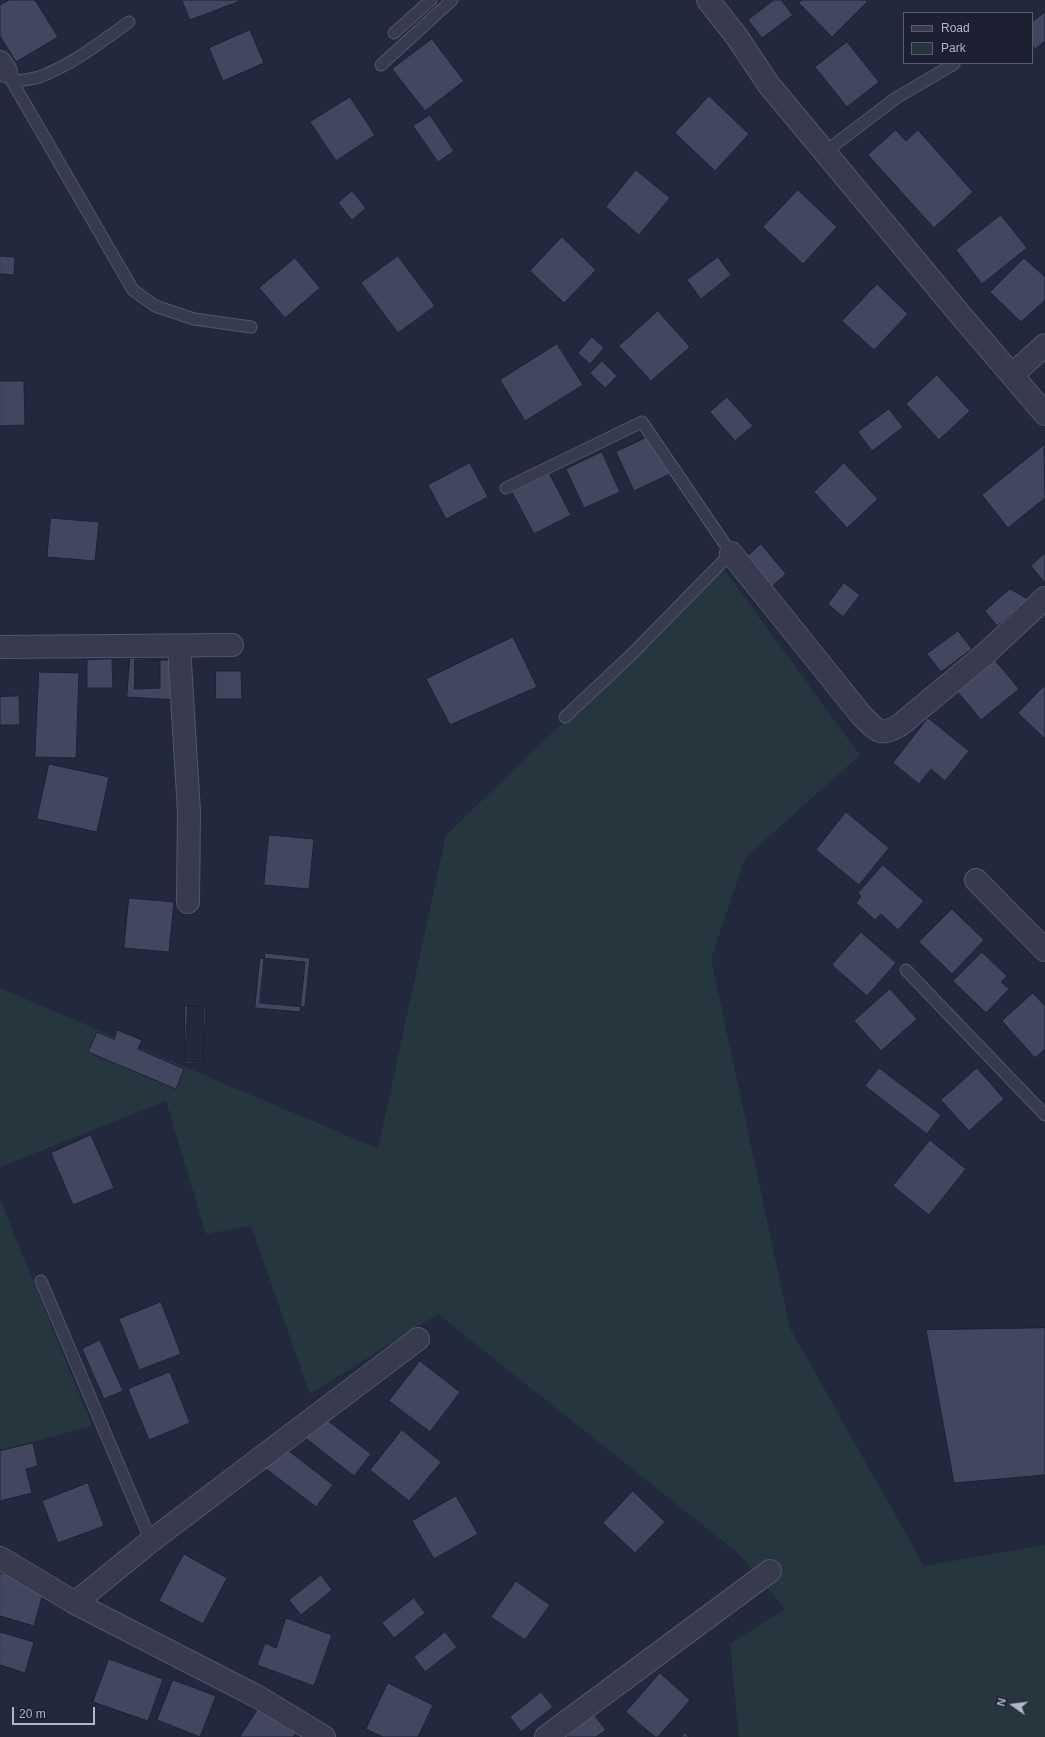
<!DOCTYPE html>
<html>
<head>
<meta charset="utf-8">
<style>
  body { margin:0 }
  #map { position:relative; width:1045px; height:1737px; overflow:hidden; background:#23293d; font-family:Helvetica,sans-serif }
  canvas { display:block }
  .legend { position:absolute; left:903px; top:12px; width:130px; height:52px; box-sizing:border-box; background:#1c2032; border:1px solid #585c6e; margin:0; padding:5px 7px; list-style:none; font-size:12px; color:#b2b6c8 }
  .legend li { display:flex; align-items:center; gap:8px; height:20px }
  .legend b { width:20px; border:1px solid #585c6e }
  .north { position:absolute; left:993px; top:1685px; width:40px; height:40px; -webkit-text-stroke:3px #1c2032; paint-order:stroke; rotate:284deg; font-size:11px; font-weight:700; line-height:16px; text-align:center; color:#b2b6c8 }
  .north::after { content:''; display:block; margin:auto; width:14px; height:18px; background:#b2b6c8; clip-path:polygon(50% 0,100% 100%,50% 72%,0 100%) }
  .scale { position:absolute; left:12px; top:1707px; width:83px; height:18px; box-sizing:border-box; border:2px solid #b2b6c8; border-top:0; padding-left:5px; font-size:12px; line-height:14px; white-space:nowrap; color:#b2b6c8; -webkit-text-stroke:3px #1c2032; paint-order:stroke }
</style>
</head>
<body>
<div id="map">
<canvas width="1045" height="1737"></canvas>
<ul class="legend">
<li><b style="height:5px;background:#373b4d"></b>Road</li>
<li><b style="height:11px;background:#25363e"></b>Park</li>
</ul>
<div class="north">N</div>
<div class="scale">20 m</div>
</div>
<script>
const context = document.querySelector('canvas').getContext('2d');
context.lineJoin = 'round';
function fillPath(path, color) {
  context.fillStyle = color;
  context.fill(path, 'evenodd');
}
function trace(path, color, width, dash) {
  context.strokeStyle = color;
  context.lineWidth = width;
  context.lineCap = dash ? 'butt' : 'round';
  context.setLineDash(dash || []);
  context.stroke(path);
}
fillPath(new Path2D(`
  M723,568l137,187 -115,103 -34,101 79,369 134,238 121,-21v192h-306l-9,-93 55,-35 -46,-55 -301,-240 -128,80 -59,-168 -45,8 -40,-133 -166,66v-179l378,161 68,-314z
  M0,1199l92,227 -92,25z`), '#25363e');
const building = new Path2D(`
  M9,0h26l23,37 -42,25 -16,-26v-31z
  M182,0h57l1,1 -50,19z
  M774,0h7l12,15 -31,23 -14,-18z
  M802,0h64l1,2 -35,35 -33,-34z
  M1045,12v29l-10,8 -3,-4v-23z
  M250,30l14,33 -41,18 -14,-33z
  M432,39l32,42 -39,30 -33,-42z
  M847,42l32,40 -32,25 -32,-40z
  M709,96l40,38 -34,37 -40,-38z
  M350,97l25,38 -39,26 -26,-39z
  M430,115l24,36 -16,11 -25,-36z
  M896,130l10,11 12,-11 55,62 -39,36 -66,-73z
  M636,170l34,28 -31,37 -33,-28z
  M798,190l39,37 -34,37 -40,-37z
  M352,191l14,17 -14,12 -14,-17z
  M1001,215l26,33 -45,36 -26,-34z
  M562,237l34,33 -32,33 -34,-32z
  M0,256l15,1 -1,18 -14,-1z
  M398,256l37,50 -37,27 -37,-50z
  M718,257l13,18 -30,24 -14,-19z
  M295,258l25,30 -35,30 -26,-30z
  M1024,258l21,19v23l-24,22 -31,-30z
  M877,284l31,30 -34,36 -32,-29z
  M658,311l32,36 -39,34 -32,-35z
  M592,337l12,11 -14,16 -12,-11z
  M557,344l26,41 -58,36 -25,-41z
  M602,361l15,15 -12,12 -15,-15z
  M937,375l33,36 -31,29 -33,-36z
  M0,381h24l1,44 -25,1z
  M727,397l26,29 -18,15 -25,-29z
  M889,409l14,18 -31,24 -14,-19z
  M652,435l18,39 -36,17 -18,-39z
  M1044,445l1,53 -37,30 -26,-33z
  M602,452l18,40 -36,16 -18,-39z
  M470,463l18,34 -42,22 -18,-34z
  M844,463l34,36 -31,29 -33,-36z
  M549,473l22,42 -37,19 -22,-42z
  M51,518l48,4 -4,39 -48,-4z
  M761,544l25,30 -17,15 -25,-30z
  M1045,553v30l-14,-17z
  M844,583l16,12 -17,22 -15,-13z
  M1010,589l18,10 -31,27 -12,-15z
  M958,631l14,18 -31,23 -14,-18z
  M513,637l24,50 -87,38 -24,-46z
  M130,658l48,3 -2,39 -49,-3z
  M112,659l1,29h-26v-28z
  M135,660h25v28l-25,1z
  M995,660l24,29 -38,31 -24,-29z
  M216,671h25l1,28h-26z
  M39,672l40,1 -3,85 -41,-1z
  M1045,685v54l-27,-26z
  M19,696l1,29h-20v-28z
  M928,718l41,33 -24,30 -14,-12 -12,15 -26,-21z
  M49,764l60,13 -12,55 -60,-13z
  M846,812l43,36 -30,37 -43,-35z
  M269,835l45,4 -5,50 -45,-4z
  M883,865l41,36 -26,29 -17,-16 -6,6 -19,-17 5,-7 -3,-3z
  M129,898l45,4 -5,50 -45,-4z
  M952,909l32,31 -32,34 -33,-32z
  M861,932l35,31 -29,33 -35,-31z
  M982,952l25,24 -6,6 8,7 -23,24 -33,-32z
  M265,953l45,5 -5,49 -45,-4z
  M260,958l45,4 -5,50 -45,-4z
  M890,989l27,30 -36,32 -27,-30z
  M1033,993l12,13v43l-10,9 -33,-37z
  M185,1006h19l-1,57h-18z
  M188,1006l18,1 -3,55 -18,-1z
  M117,1030l25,10 -4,9 46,20 -8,20 -88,-37 9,-20 17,7z
  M879,1068l62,47 -14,19 -62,-48z
  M977,1068l27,31 -35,32 -28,-31z
  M91,1135l23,53 -41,17 -22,-52z
  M930,1140l36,29 -37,46 -36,-29z
  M161,1302l20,52 -42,16 -20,-51z
  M1045,1328v147l-91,8 -28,-153z
  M100,1340l23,51 -19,8 -22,-50z
  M420,1361l40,31 -30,40 -41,-31z
  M170,1372l20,51 -41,17 -21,-51z
  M327,1420l44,34 -17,22 -50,-39z
  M402,1430l39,32 -32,39 -39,-31z
  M33,1443l5,23 -12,3 6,24 -32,8v-50z
  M289,1451l44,34 -17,22 -51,-39z
  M88,1483l16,43 -46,17 -16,-42z
  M633,1491l32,31 -30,31 -32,-30z
  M456,1496l22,38 -44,25 -22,-38z
  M184,1554l43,24 -24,46 -44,-23z
  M0,1573l45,13 -11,40 -34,-10z
  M321,1575l11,15 -31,25 -12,-15z
  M516,1581l34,24 -25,35 -34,-23z
  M414,1598l11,15 -31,25 -12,-15z
  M286,1618l46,17 -18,51 -57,-21 8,-22 11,5z
  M0,1632l34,10 -9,31 -25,-8z
  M445,1632l12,15 -32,25 -11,-15z
  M109,1659l54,20 -15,42 -55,-19z
  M660,1673l30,27 -32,37h-3l-29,-25z
  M173,1680l43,16 -16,41 -43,-17z
  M388,1683l45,22 -15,32h-35l-17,-8z
  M541,1692l12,15 -32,25 -11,-15z
  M258,1709l38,24 -3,4h-53z
  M594,1715l12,15 -10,7h-30z
  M685,1733l4,4h-8z`);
fillPath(building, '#42475f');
trace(building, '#1e2234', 1);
const service = new Path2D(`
  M394,33l37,-33
  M381,65l71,-65
  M6,71l127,219 22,16 39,13 57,8
  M9,74l8,7c7,-1 15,-2 22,-4 33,-12 62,-35 90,-55
  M825,152l71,-54 58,-34
  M506,488l136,-66 89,131 -99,101 -67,63
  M906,970l139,145
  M41,1281l110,260`);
const minor = new Path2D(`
  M708,0l29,37 32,48 189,227 87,102
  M0,62l6,9
  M1012,375l33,-30
  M731,553l131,163c16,15 18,21 38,9l83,-69 62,-58
  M179,646l10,166 -1,90
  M0,647l232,-2
  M976,880l69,70
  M0,1558l75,45 183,94 66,40
  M75,1603l76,-62 267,-202
  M546,1737l224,-166`);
trace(service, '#525668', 13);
trace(minor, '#525668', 24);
trace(service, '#373b4d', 11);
trace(minor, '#373b4d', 22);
</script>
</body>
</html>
